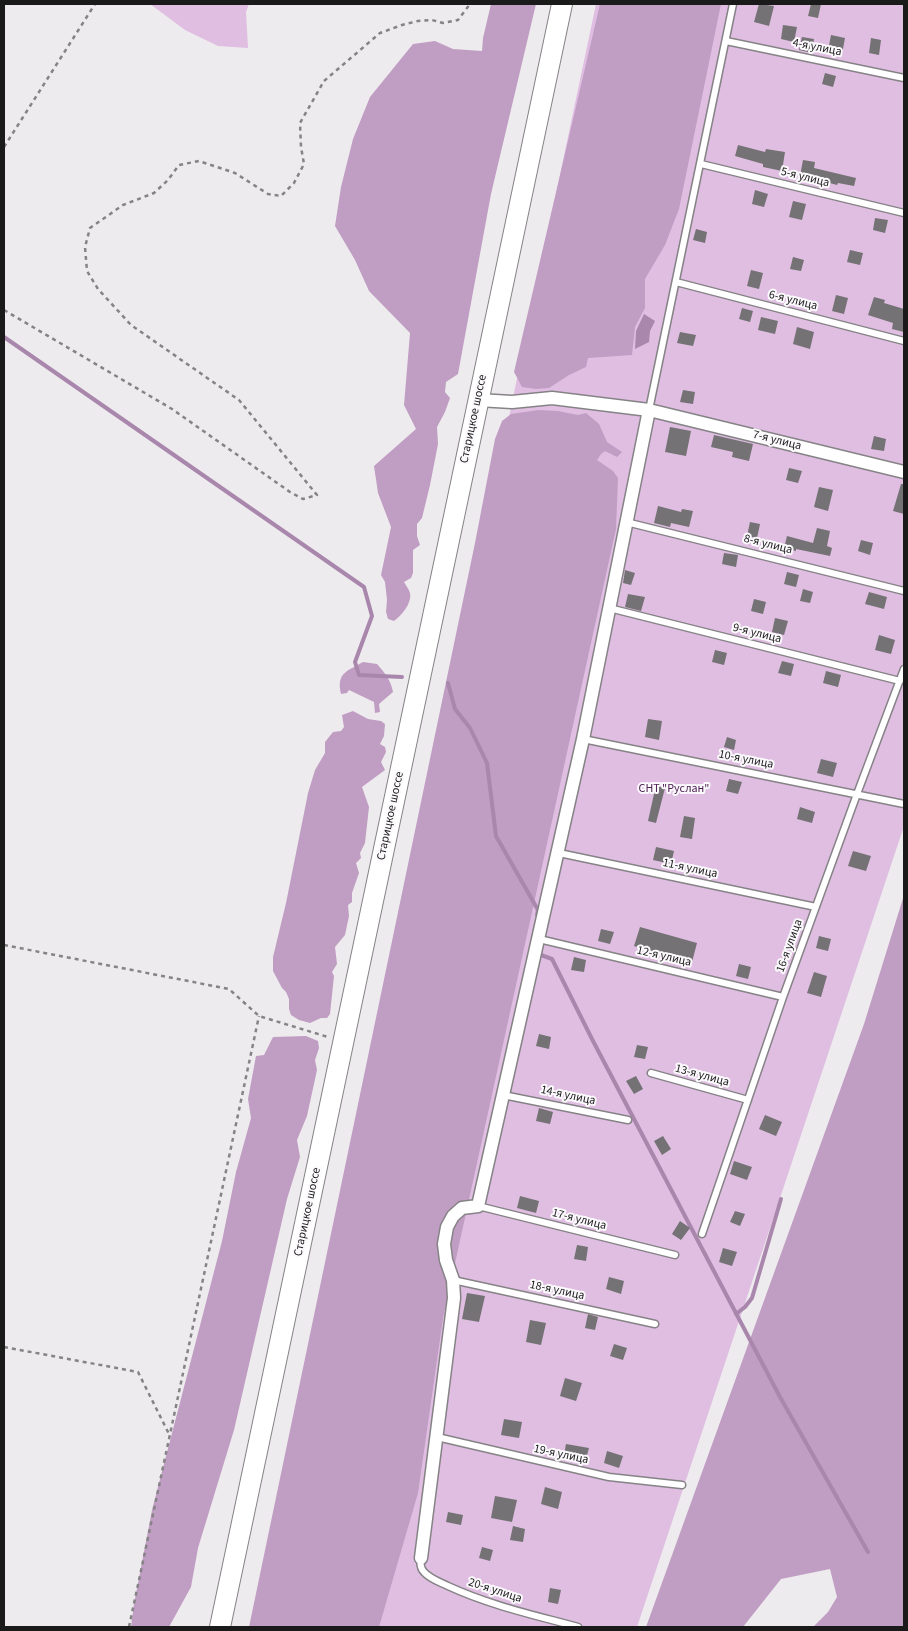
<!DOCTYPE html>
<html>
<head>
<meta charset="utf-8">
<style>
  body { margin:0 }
  #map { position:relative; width:908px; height:1631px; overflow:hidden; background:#eeebee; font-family:"Source Sans 3",sans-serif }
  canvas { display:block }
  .frame { position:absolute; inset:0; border:5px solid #1b1a1b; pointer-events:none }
</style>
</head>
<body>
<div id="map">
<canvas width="908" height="1631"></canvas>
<div class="frame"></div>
</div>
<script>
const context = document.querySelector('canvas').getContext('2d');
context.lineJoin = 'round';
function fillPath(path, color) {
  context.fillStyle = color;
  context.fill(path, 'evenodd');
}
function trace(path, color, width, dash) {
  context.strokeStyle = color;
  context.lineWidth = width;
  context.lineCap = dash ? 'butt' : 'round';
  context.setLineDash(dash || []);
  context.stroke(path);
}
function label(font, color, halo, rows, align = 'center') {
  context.font = font + ' "Source Sans 3",sans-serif';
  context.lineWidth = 4;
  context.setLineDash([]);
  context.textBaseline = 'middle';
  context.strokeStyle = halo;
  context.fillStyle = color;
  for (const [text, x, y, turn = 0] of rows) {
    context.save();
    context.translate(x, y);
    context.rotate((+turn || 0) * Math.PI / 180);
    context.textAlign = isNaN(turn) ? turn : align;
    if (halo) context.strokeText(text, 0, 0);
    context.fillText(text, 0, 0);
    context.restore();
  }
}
fillPath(new Path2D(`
  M150,4h99l-3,8 2,36 -30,-2 -33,-16z
  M596,4h308v822l-267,801h-356l231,-1225z`), '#dfbee2');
fillPath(new Path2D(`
  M491,4h45l-45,190 -33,180 -12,8 -1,10 5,6 -5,14 -8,15 1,17 -8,41 -8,33 -5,6v12l3,9 -7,5v23l-2,5 -7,4c2,4 5,7 6,11 2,11 -9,23 -16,28l-6,-2 -2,-7 1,-12 -2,-18 -4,-7 10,-48 -13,-34 -4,-27 42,-37 -12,-24 6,-72 -41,-42 -14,-31 -20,-34 6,-39 12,-48 17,-42 43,-53 22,-3 18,8 29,2 1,-13z
  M600,4h121l-42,205 -14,36 -20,34v29l-10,19 -3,28 -44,3 -2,9 -17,8 -20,13 -13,1 -14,-2 -8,-15z
  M538,410l20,1 20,4 8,-2 13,11 8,18 15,10 -5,5 -12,-6 -4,3 -4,6 16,11 5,7 -2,51 -173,789 -25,175 -39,134h-130l226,-1084 20,-104 7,-18 9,-7z
  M363,662l14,2c7,8 14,16 16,28l-14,12 1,8 -5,1 -1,-11 -25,-12 -2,3 -6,1c-5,-22 7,-23 22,-32z
  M353,711l15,8 13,2 4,3 -1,12 -4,8 5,3 1,5 -5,10 4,8 -23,17 7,20 -4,36 -5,10 1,5 -5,5 3,10 -7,20v9l-4,3 1,11 -4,19 -10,12 2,17 -5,8 2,4 -4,38 -3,4h-6l-11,5 -11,-3 -8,-5 -2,-6v-10l-3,-7 -4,-4 -9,-17v-14l13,-54 22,-110 7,-23 10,-17v-11l8,-10 8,-1 3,-4 -2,-12z
  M904,895v732h-91l15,-15 9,-15 -7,-28 -49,10 -38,48h-97l218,-603z
  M306,1036l12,5 1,7 -4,12 2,10 -10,46 -10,24 3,17 -13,42 -53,231 -36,118 -7,39 -22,40h-38l3,-23 18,-94 70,-269 14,-69 15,-54 -3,-19 8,-43 8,-1 9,-18z`), '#c09dc3');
fillPath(new Path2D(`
  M644,314l11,7 -5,10 -1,11 -14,7 1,-18z`), '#a987ad');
trace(new Path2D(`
  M4,337l360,250 8,29 -17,46 4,13 43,2
  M448,683l7,26 15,19 17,35 9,73 42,74 -1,5
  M541,955l11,4 41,82 187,356 88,155
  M736,1314l9,-7 7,-9 29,-99`), '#a987ad', 4);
fillPath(new Path2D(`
  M759,4l15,2 -5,20 -15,-4z
  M811,4h10l-3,14 -10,-2z
  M783,25l14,2 -3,15 -13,-3z
  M831,35l14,3 -3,16 -14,-3z
  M802,37l12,2 -2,14 -13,-3z
  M871,38l10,2 -2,15 -10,-2z
  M825,73l11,3 -3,11 -11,-3z
  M738,145l27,7 1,-3 19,3 -3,19 -19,-4v-3l-28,-8z
  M803,160l12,2 -1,6 42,10 -2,8 -16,-3 -1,2 -11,-3v-1l-26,-5z
  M755,190l13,4 -4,13 -12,-3z
  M793,201l13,3 -4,16 -13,-3z
  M875,218l13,2 -3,13 -12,-3z
  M696,229l11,3 -2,11 -12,-3z
  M850,250l13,3 -3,12 -13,-3z
  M793,257l11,3 -3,11 -11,-2z
  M751,270l12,3 -4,16 -12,-3z
  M836,295l12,3 -4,16 -12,-3z
  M874,297l11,3 -1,3 20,6v23l-12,-3 1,-6 -25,-8z
  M742,308l11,3 -3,11 -11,-3z
  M761,317l17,4 -3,13 -17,-4z
  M797,327l17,5 -4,17 -17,-5z
  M680,332l16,3 -3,11 -16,-3z
  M683,390l12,2 -2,12 -13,-2z
  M670,427l21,4 -5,25 -21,-4z
  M714,435l39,9 -4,17 -17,-4 1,-5 -22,-5z
  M874,436l12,3 -2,12 -13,-2z
  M789,468l13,3 -4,12 -12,-3z
  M901,484h3v30l-11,-3z
  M819,487l14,3 -5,21 -14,-4z
  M658,506l23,6 1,-3 11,2 -4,16 -18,-4 -1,4 -16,-4z
  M750,522l10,2 -3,14 -10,-2z
  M817,528l13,3 -3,15 5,2 -2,8 -34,-7v2l-12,-3 3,-12 26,7z
  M861,540l12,3 -3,12 -12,-4z
  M724,553l14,2 -2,12 -14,-3z
  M625,570l10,3 -4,12 -8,-2z
  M787,572l12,3 -3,12 -12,-3z
  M803,589l10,3 -3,11 -10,-2z
  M869,592l18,5 -3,12 -19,-5z
  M628,594l17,3 -4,14 -16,-4z
  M754,599l12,3 -3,12 -12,-3z
  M775,618l13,3 -4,14 -12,-3z
  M879,635l16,5 -4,14 -16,-4z
  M715,650l12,3 -3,12 -12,-3z
  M782,661l12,3 -3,12 -13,-3z
  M826,671l15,4 -3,12 -15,-4z
  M648,719l14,2 -3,19 -14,-3z
  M727,737l9,3 -2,10 -10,-3z
  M821,759l16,4 -4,14 -16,-4z
  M729,779l13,3 -4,12 -12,-3z
  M656,785l9,3 -9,35 -8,-2z
  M800,807l15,5 -3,11 -15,-4z
  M684,816l11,2 -3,21 -12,-2z
  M656,847l18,4 -3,13 -18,-4z
  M853,851l18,5 -5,15 -18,-5z
  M640,927l57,16 -5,19 -58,-16z
  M601,929l13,3 -4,12 -12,-3z
  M819,936l12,3 -3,12 -12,-3z
  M574,957l12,3 -2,12 -13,-2z
  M739,964l12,3 -3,12 -12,-3z
  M814,972l13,4 -6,21 -14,-4z
  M539,1034l12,3 -2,12 -13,-3z
  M637,1045l11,2 -3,12 -11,-2z
  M636,1076l7,13 -9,5 -8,-13z
  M539,1108l14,4 -3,12 -14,-3z
  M765,1115l17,7 -6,14 -17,-7z
  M663,1136l8,13 -9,6 -8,-14z
  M734,1161l18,6 -5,13 -17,-6z
  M520,1196l19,5 -3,12 -19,-5z
  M735,1211l10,3 -5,12 -10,-4z
  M680,1221l10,7 -9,12 -9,-6z
  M577,1245l11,2 -2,14 -12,-2z
  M723,1248l14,4 -5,14 -13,-4z
  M609,1277l15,4 -3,13 -15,-5z
  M467,1293l18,3 -6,26 -17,-3z
  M588,1314l10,3 -3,13 -10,-2z
  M530,1320l16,3 -5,22 -15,-3z
  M614,1344l13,4 -4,12 -13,-4z
  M565,1378l17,5 -6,18 -16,-5z
  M504,1419l18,3 -3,16 -18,-3z
  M566,1444l23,4 -3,11 -22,-4z
  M607,1451l16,5 -4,12 -15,-5z
  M545,1487l17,5 -4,17 -17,-5z
  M495,1496l22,4 -5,22 -21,-4z
  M448,1512l15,3 -2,10 -15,-3z
  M513,1526l12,3 -2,13 -13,-2z
  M482,1547l11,3 -3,11 -11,-3z
  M550,1588l11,2 -3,14 -10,-2z`), '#747274');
const service = new Path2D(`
  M726,41l178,37
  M701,164l203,49
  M676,282l228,59
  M649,410l84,-406
  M626,522l278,69
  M609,608l291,73
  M583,739l321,65
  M559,853l257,54
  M539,939l244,58
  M651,1073l97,27
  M503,1095l125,25
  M478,1206l197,49
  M702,1234l81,-237 74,-203 47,-125
  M453,1280l202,44
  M437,1437l172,40 73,8
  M421,1558c-1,5 -1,10 3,14 6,7 16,10 24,14 41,19 86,29 130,41`);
const minor = new Path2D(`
  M478,400l34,2 40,-4 97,12 255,62
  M421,1558l33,-260 -1,-18 -7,-20 -2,-16 3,-17 6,-11 9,-8 16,-2 105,-467 66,-329`);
const primary = new Path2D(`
  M220,1627l342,-1623`);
trace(service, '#868386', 9);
trace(minor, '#868386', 15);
trace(primary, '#868386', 22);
trace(new Path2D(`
  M4,147l91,-143
  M4,310l168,99 118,83 13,7 14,-4 -78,-95 -108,-75 -33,-36 -11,-18 -2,-24 5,-19 33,-23 31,-12 14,-13 11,-15 20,-4 36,12 33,21 13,2 13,-13 10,-19 -3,-17 -1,-24 24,-42 56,-48 22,-8 16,-4 14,-1 11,3 15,-3 12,-16
  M4,945l225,44 30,27 69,21
  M4,1347l134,25 32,64
  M129,1627l130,-611`), '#858385', 2.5, [4, 4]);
trace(service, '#fff', 6);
trace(minor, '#fff', 12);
trace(primary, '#fff', 20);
label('12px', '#1b1a1b', '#fbf9fc', [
  ["4-я улица",817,48,11],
  ["5-я улица",805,178,14],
  ["6-я улица",793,301,14],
  ["Старицкое шоссе",474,419,-78],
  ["7-я улица",777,441,14],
  ["8-я улица",768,545,14],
  ["9-я улица",757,634,14],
  ["10-я улица",746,760,11],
  ["Старицкое шоссе",391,816,-78],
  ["11-я улица",690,869,12],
  ["16-я улица",790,946,-70],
  ["12-я улица",664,957,13],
  ["13-я улица",702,1076,15],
  ["14-я улица",568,1096,12],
  ["Старицкое шоссе",308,1212,-78],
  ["17-я улица",579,1220,14],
  ["18-я улица",557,1291,12],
  ["19-я улица",561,1455,12],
  ["20-я улица",495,1591,18]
]);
label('12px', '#4e2253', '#fbf9fc', [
  ["СНТ \"Руслан\"",674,789]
]);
</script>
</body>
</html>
